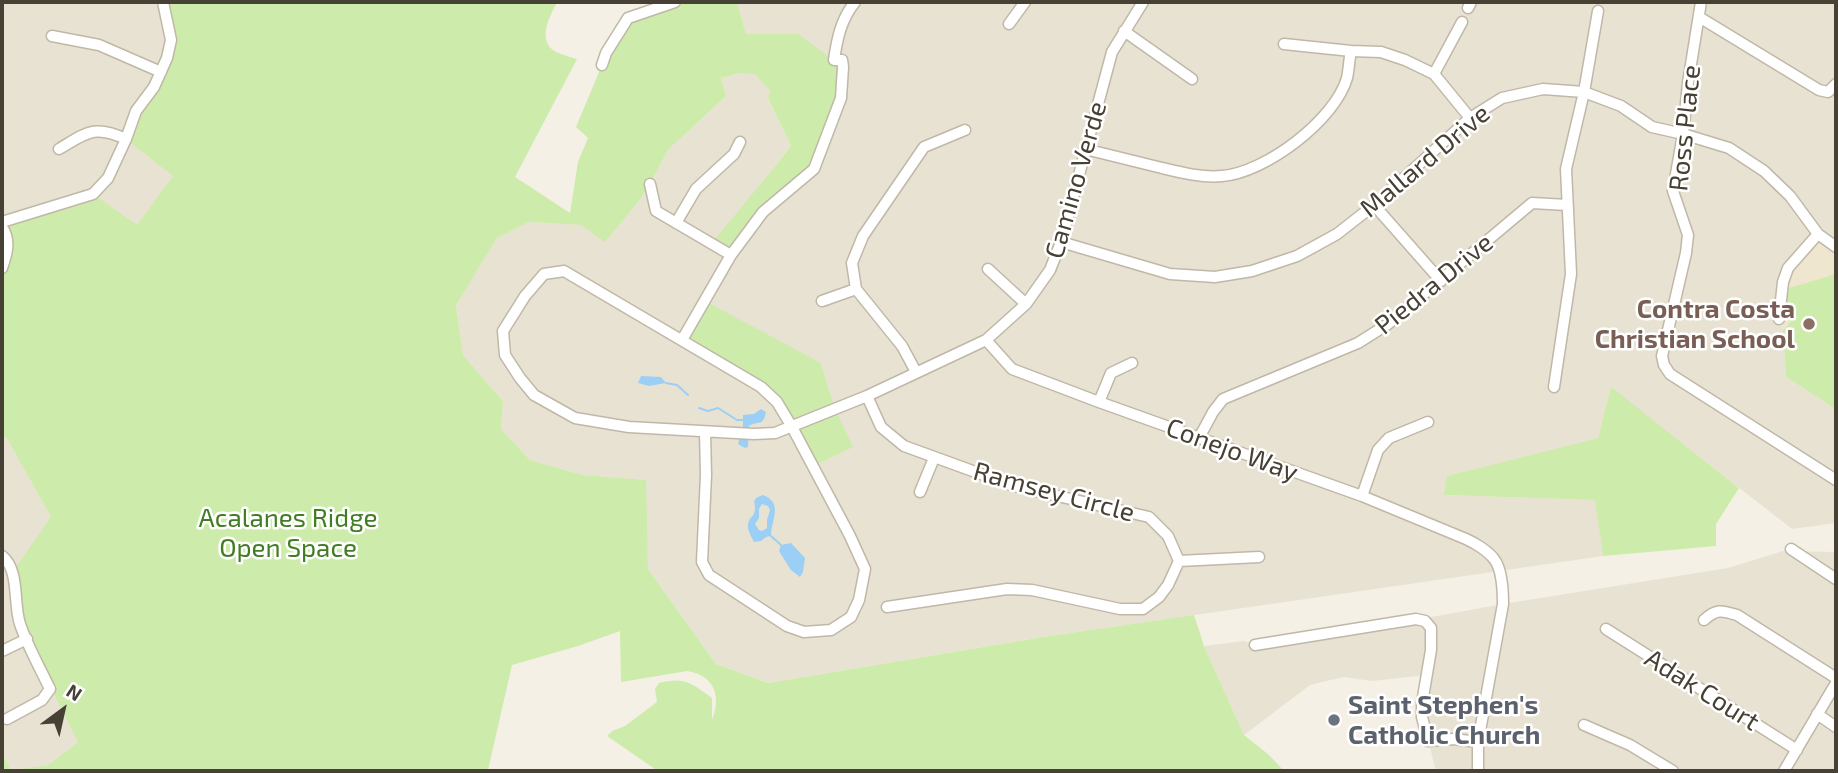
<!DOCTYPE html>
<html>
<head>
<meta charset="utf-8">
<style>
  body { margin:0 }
  #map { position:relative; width:1838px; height:773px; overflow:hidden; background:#f4f0e5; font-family:"Exo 2",sans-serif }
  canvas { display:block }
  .frame { position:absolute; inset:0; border:4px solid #474034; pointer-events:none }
  .north { position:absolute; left:28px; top:675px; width:70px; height:70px; -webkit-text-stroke:5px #fff; paint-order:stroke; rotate:33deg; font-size:19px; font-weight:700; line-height:28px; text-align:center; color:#474034 }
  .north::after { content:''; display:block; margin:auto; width:24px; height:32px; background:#474034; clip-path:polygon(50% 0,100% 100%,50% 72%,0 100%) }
</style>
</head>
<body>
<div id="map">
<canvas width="1838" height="773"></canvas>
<div class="frame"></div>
<div class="north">N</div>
</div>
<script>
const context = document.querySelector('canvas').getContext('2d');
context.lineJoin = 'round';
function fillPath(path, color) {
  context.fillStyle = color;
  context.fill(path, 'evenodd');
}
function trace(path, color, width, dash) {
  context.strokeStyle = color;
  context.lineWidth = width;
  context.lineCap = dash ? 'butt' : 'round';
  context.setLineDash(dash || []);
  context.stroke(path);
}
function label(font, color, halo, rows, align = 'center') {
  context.font = font + ' "Exo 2",sans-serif';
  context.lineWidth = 5;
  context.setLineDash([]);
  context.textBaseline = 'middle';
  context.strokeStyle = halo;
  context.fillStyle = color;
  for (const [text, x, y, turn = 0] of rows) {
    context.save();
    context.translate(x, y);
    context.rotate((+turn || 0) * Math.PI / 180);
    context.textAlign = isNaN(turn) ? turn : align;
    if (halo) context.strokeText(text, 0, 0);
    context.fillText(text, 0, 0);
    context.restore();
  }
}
fillPath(new Path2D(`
  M2,2h161l2,6 8,168 -36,50 -45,-32 -90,28z
  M737,2h1099v245l-57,72 4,11 3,47 50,32v114l-44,6 -181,-141 -13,50 -150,38 -3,19 151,5 7,56 -560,81 -275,46 -52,-19 -68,-95 -3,-89 -62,-5 -53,-15 -29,-31 2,-28 -40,-46 -7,-51 41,-66 32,-16 52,3 24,16 34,-40 11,-17 18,-34 58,-54 -5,-18 19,-5h15l15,18 -2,9 23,44 -18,25 -10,43 51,-43 -16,-135h-52zM787,346l34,17 14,46z
  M2,437h4l45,80 27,225 -30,23 -37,5 -9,-17z
  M1783,551l53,1v219h-400l-14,-54 4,-42 -54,6 -29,-4 -33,8 -66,50 -40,-89 40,-5 12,4 164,-26 83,-15 225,-36z`), '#e8e2d3');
fillPath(new Path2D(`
  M1818,234l18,13v162l-50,-32 -3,-47 -4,-11 4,-37z`), '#eee6ce');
fillPath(new Path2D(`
  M163,2h394c-7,14 -21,39 -1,50 7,3 14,5 21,7l-62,118 55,36 8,-51 10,-24 -12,-11 26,-62 26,-47 46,-16h63l9,32h52l45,33 -2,31 -27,71 -51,43 -32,43 -20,-11 62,-75 18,-24 -23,-46 2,-8 -15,-17 -15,-1 -19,5 5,18 -58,54 -18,34 -11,17 -34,41 -24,-17 -52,-3 -32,16 -41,67 7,50 40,46 -2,28 29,31 53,15 63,5 2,89 68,95 52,19 275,-46 151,-22 10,31 40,89 25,20 15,16h-626l-51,-35 5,-5 13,-5 32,-24 -2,-13 4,-6c25,-7 34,1 53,15v22c10,-24 2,-45 -25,-49l-66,11 -1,-51 -42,15 -66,19 -24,105 2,1h-488v-18l9,17 37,-5 30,-23 -59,-119 -7,-50 39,-56 -45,-80h-4v-176l6,-11 -6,-23 91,-33 44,31 36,-49 -47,-37 22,-45 23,-54z
  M1836,274v135l-50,-32 -3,-47c15,-12 4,-15 2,-29 0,-4 1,-8 1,-12z
  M705,301l116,62 14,46 18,38 -40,19 -36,-64 -95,-62z
  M1611,387l128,101 -23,36v22l-113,10 -8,-56 -151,-5 3,-19 151,-38z`), '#cdebaa');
fillPath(new Path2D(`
  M641,376l20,1 5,6 -17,3 -11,-3z
  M761,409l5,3c-3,15 -7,8 -17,14l-1,21 -3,1 -7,-4 5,-17v-12l11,-1z
  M763,495c21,8 8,25 8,41l-5,1 -5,4 -7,1c-4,-8 -9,-15 -4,-23 1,-2 3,-3 4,-5 4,-11 -6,-14 9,-19zM762,504l6,2 2,4 -3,10v8l-5,3 -3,-1 -4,-6 4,-6v-9z
  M791,543l14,15 -2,14 -3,5 -9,-7 -12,-19 2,-6z`), '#9ccff5');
trace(new Path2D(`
  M666,383l11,2 11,10
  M699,408l9,3 10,-3 19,12h6
  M771,536l10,9`), '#9ccff5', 2);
const minor = new Path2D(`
  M1701,2l-13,81 -5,51 -10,57 15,44 -2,18 -24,103 2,9 6,9 166,106
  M1468,8l3,-6
  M1699,17l120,73 9,2 8,-8
  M1009,24l16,-22
  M1124,31l68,48
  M52,36l47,9 62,27
  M1284,44l67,7 30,1 24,8 29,14 36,44
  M602,65l4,-12 22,-35 47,-16
  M1434,74l28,-52
  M59,149c27,-16 35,-25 67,-10
  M1085,149c25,6 49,12 73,18 21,5 43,11 64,9 43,-3 113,-56 125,-98 2,-9 2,-18 4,-27
  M650,184l6,27 75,44
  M1374,205l67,76
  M2,222l91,-28 15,-16 18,-39 10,-28 18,-24 13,-29 4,-18 -8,-38
  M676,223l20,-34 38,-35 6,-12
  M2,227c9,13 5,27 0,41
  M1061,242l109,32 45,3 37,-6 45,-15 40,-22 37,-29 96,-87 32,-20 41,-9 41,3 37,14 31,21 31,7 46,14 35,23 26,25 28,38 18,13
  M988,269l38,35
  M822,301l34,-12
  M1779,319l4,-37 5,-14 30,-34
  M682,340l49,-85 32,-43 51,-43 27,-71 2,-31 -1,-7h-8c3,-21 7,-41 21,-58
  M986,340l26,29 87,33 263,94 104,43c9,4 22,12 28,20 8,10 9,32 9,45l-25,138v29
  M916,372l-14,-26 -46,-57 -4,-26 11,-27 61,-89 41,-17
  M1554,387l17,-113 -5,-105 18,-77 14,-81
  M867,396l14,31 23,19 110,40 135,31 19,19 11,25 -11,24 -9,12 -16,12h-23l-88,-19 -25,-1 -120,18
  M1099,402l12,-29 21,-10
  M705,432l1,43 -4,87 7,13 78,51 17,6 27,-2 20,-13 8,-17 6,-31 -15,-33 -58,-109 -15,-25 -16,-15 -197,-116 -20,3 -19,22 -22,35 2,24 15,23 14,17 41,23 54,9 125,7 21,-1 92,-37 119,-56 40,-36 24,-34 11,-28 51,-190 31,-50
  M1199,438l14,-26 10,-13 135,-56 30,-19 144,-121 35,2
  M920,492l14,-34
  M1362,496l16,-46 11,-12 39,-16
  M1791,549l45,30
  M2,556c18,14 11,47 18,68 7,21 20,44 30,65l-8,11 -35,19
  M1179,561l80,-4
  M1704,620c12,-11 17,-10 33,-5l99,63
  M1606,629l191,121
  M1255,645l161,-26 9,2 6,7v22l-9,53v14l6,24 25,-2 25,3
  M2,651l25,-12
  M1817,714l19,13
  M1584,725l46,20 43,26
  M1784,771l52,-88`);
trace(minor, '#c0b8a7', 13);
trace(minor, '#fff', 10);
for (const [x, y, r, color] of [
  [1809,324,7,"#8d6e63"],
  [1334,720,7,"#6b7280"]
]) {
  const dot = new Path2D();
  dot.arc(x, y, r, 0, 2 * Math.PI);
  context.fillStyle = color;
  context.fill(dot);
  trace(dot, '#fff', 2.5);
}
label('26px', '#474034', '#fff', [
  ["Ross Place",1685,128,-84],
  ["Mallard Drive",1425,161,-40],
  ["Camino Verde",1076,180,-74],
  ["Piedra Drive",1434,284,-39],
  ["Conejo Way",1232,450,20],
  ["Ramsey Circle",1054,492,15],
  ["Adak Court",1702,690,32]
]);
label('bold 26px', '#785e54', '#fff', [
  ["Contra Costa",1795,309],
  ["Christian School",1795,339]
], 'right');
label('26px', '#437d23', '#fff', [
  ["Acalanes Ridge",288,518],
  ["Open Space",288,548]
]);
label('bold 26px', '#5b616d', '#fff', [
  ["Saint Stephen's",1348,705],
  ["Catholic Church",1348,735]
], 'left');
</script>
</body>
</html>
